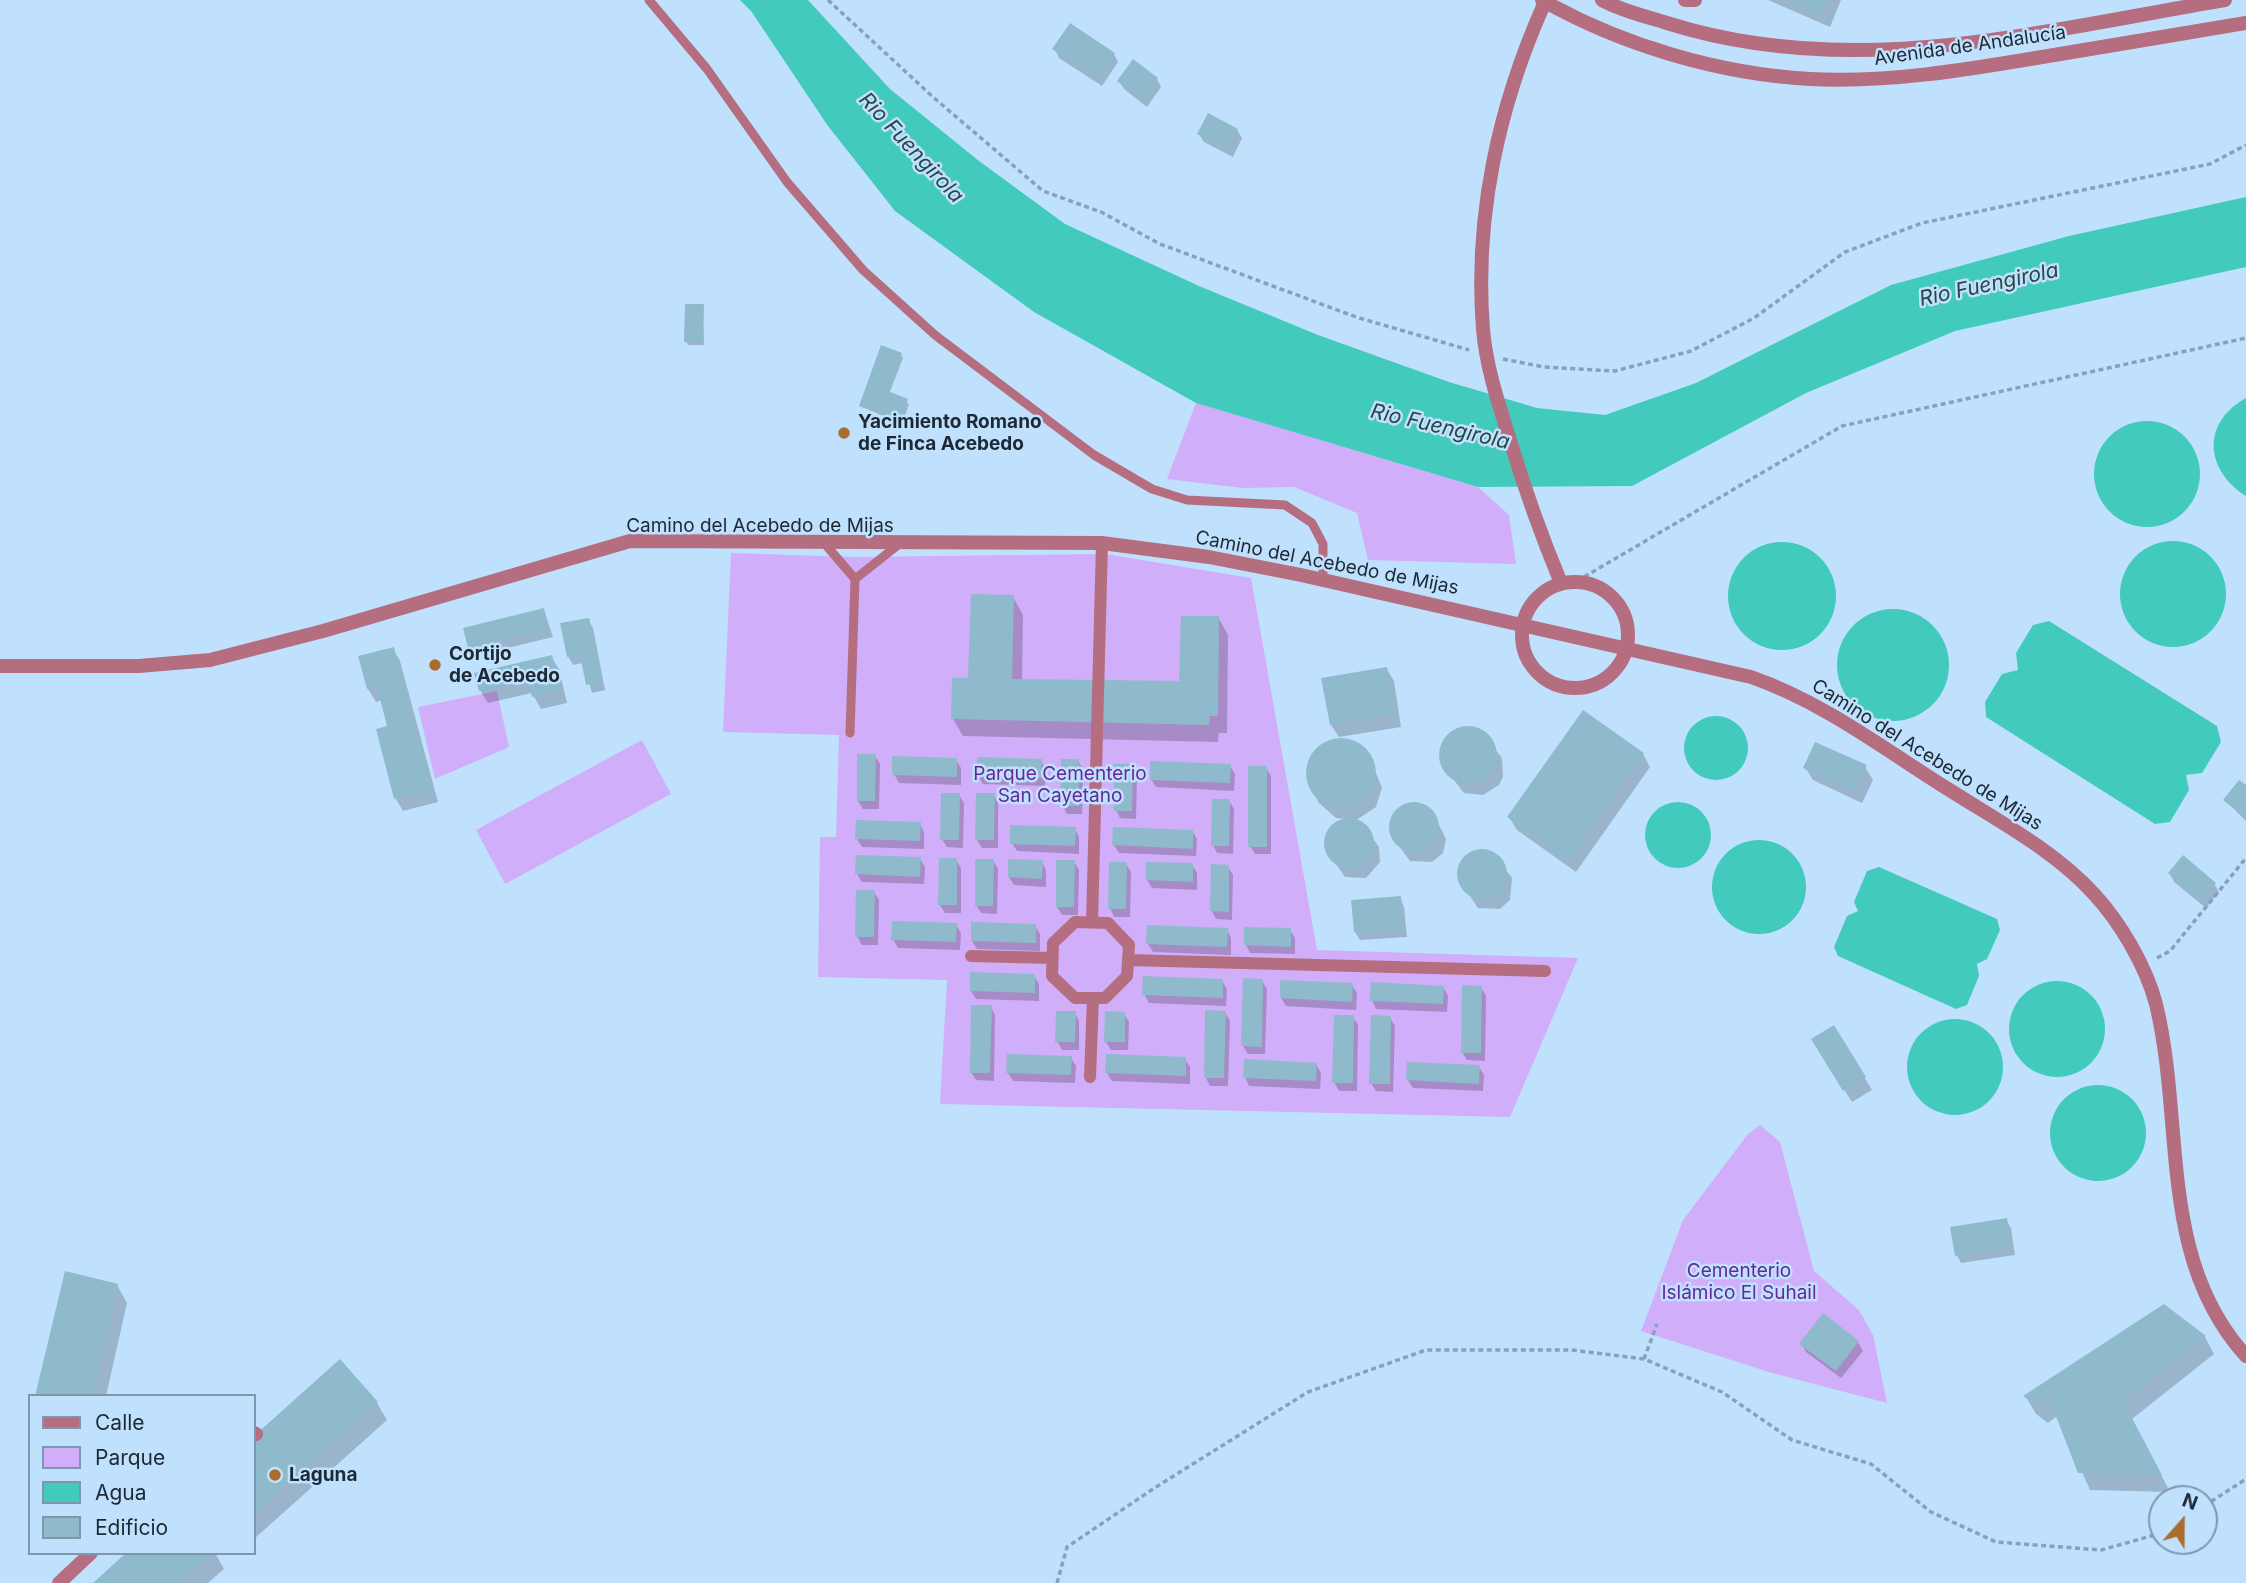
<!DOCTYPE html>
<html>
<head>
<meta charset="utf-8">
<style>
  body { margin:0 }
  #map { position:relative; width:2246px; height:1583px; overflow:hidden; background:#c0e1fe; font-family:Inter,sans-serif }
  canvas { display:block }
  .legend { position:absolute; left:28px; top:1394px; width:228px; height:161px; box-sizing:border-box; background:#c0e1fe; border:2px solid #7f97ad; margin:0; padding:9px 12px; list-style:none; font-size:21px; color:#1d2934 }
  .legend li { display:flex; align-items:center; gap:14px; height:35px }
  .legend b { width:35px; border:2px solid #7f97ad }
  .north { position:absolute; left:2148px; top:1485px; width:70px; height:70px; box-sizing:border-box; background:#c0e1fe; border:2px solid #7f97ad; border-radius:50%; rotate:21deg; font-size:19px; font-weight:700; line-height:28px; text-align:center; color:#1d2934 }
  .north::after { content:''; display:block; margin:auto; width:24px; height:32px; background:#a96e2e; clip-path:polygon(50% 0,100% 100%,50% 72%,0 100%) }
</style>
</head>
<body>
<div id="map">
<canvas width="2246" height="1583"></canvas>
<ul class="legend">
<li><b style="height:9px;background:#b56e7f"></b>Calle</li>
<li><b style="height:19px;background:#d0aef9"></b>Parque</li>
<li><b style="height:19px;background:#42cabc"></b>Agua</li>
<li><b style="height:19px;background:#8ebacc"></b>Edificio</li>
</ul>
<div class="north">N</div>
</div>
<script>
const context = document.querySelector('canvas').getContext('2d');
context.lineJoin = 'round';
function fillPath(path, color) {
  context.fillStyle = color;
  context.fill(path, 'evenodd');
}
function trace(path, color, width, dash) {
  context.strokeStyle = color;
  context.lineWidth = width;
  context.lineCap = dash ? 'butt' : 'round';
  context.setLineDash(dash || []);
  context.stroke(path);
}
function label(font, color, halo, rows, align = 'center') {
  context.font = font + ' Inter,sans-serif';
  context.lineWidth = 5;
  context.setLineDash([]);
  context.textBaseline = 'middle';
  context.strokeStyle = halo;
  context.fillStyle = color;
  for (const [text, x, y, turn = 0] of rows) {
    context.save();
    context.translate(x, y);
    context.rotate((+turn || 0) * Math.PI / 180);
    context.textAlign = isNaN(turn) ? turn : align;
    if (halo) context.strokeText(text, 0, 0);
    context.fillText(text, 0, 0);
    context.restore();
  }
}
fillPath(new Path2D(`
  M1196,403l282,84 31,28 7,49 -148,-4 -11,-47 -63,-26 -52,1 -75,-9z
  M731,553l121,4 253,-3 146,24 66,372 261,8 -68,159 -570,-13 7,-124 -129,-3 2,-140h16l3,-102 -116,-3z
  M497,691l12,56 -74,32 -17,-72z
  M642,740l29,54 -166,90 -29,-54z
  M1760,1125l20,17 34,129 45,39 14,25 14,68 -115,-30 -131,-42 42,-111 65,-86z`), '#d0aef9');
fillPath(new Path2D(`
  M740,0h68l82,89 89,72 86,63 134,62 119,49 131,47 88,26 68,7 91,-32 195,-98 178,-49 177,-39v70l-291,64 -149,62 -174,93 -154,1 -282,-84 -162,-91 -139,-101 -67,-85 -77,-115z
  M2246,398v98c-41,-26 -45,-73 0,-98z
  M2094 474a53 53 0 1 1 106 0a53 53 0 1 1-106 0Z
  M2120 594a53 53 0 1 1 106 0a53 53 0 1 1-106 0Z
  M1728 596a54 54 0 1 1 108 0a54 54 0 1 1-108 0Z
  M1837 665a56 56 0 1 1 112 0a56 56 0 1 1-112 0Z
  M2049,621l168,105 4,16 -19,31 -16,2 3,15 -19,32 -15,2 -169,-107 -1,-15 17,-28 16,-4 -2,-17 17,-28z
  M1684 748a32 32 0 1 1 64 0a32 32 0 1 1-64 0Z
  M1645 835a33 33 0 1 1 66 0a33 33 0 1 1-66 0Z
  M1712 887a47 47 0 1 1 94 0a47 47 0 1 1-94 0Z
  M1879,867l118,52 3,11 -13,29 -10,5 2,12 -12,29 -11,4 -118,-53 -4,-9 13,-31 11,-5 -4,-9 13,-31z
  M2009 1029a48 48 0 1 1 96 0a48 48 0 1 1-96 0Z
  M1907 1067a48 48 0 1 1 96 0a48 48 0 1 1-96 0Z
  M2050 1133a48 48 0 1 1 96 0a48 48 0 1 1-96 0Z`), '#42cabc');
fillPath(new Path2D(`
  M1768,0h73l-11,27z
  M1055,49l59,5 4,8 -16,24 -43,-28z
  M1157,79l4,8 -14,20 -23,-18 -5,-8z
  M1237,130l5,8 -9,19 -29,-15 -5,-8z
  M703,306l1,39h-16l-2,-4z
  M901,355l2,3 -14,36 20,10 -7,20 -42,-18z
  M1013,597l10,18 -1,66 159,2 37,-66 10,18 -1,98h-8l-1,9 -255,-6 -10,-17z
  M544,610l9,27 -79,19 -5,-8 -4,-19z
  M588,620l5,8 12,62 -13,3 -9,-30 -10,2 -5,-9z
  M393,649l7,12 38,141 -35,9 -7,-12 -18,-68 12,-3 -8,-28 -6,2 -8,-13 -8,-32z
  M551,657l8,12 8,34 -26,6 -9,-16 -44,10 -8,-13z
  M1386,668l8,13 7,46 -62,10 -8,-12z
  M1464,728l17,3 21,27 1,19 -4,8 -16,10 -19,-2 -20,-26 -3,-17 3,-8 5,-7z
  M1350,741l18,12 14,35 -6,19 -21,14 6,1 18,25 1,15 -14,16 -21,-1 -19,-27 -1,-8 6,-14 15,-9 -10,-1 -17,-15 -8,-14 -4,-22 4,-10 17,-15z
  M1643,754l7,13 -74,105 -59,-42 -8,-13z
  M875,756l5,8 -1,45h-16l-5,-8z
  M956,760l5,8v17l-62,-2 -5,-9z
  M1041,761l5,8 -1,17 -62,-2 -5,-8z
  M1078,761l5,8 -1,45h-15l-5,-9z
  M1132,766l5,8 -1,45 -16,-1 -4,-8z
  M1230,766l5,8 -1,17 -78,-4 -5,-8z
  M1805,767h60l8,13 -11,23 -49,-23z
  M1266,768l5,8v78h-16l-5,-8z
  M2246,787v34l-21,-21z
  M959,795l5,8 -1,45 -16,-1 -5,-8z
  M994,795l4,8v45h-16l-5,-8z
  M1229,801l5,8 -1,45 -16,-1 -4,-8z
  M1411,804l21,7 14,28 -3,14 -11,9 -22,-1 -14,-19 -5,-16 5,-15z
  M920,824l4,8v17l-62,-2 -5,-8z
  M1075,829l4,8v17l-62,-3 -5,-8z
  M1192,831l5,8 -1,17 -77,-3 -5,-8z
  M1478,850l16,4 18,24 -2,22 -10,9 -22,-1 -18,-27v-16l11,-12z
  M920,859l5,8 -1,17 -62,-2 -5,-8z
  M956,860l5,8v45h-16l-5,-8z
  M993,860l5,9 -1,45 -16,-1 -5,-8z
  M1042,862l4,8v17l-32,-2 -5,-8z
  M1074,862l5,8 -1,45h-16l-5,-8z
  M1126,864l5,8 -1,45h-16l-4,-9z
  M1192,865l5,8v17l-45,-2 -5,-8z
  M1228,867l5,8 -1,45 -16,-1 -4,-8z
  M2170,874l44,10 5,8 -13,16 -32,-26z
  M874,892l5,8 -1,45h-16l-5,-9z
  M1400,898l4,9 3,30 -47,3 -5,-8z
  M956,925l5,8 -1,17 -62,-2 -5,-9z
  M1035,926l5,8v17l-63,-2 -5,-8z
  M1227,930l4,8v17l-78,-3 -5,-8z
  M1290,930l5,8v16l-45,-1 -4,-8z
  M1034,976l5,8v17l-63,-2 -5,-8z
  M1222,981l5,8 -1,17 -77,-3 -5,-9z
  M1262,981l5,8 -2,65h-17l-5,-8z
  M1352,985l5,8 -1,17 -70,-4 -5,-8z
  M1443,987l5,9 -1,16 -71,-3 -4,-9z
  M1481,987l5,9 -1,65 -18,-1 -5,-8z
  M991,1007l4,8 -1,66 -18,-1 -5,-8z
  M1225,1012l5,9 -2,65h-18l-4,-8z
  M1075,1013l4,8v29h-17l-5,-9z
  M1124,1014l5,8 -1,28h-17l-5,-8z
  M1353,1017l5,8 -1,66h-18l-5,-9z
  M1390,1018l5,8 -2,66 -17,-1 -5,-8z
  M1821,1053l43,24 8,13 -20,12z
  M1071,1058l5,8 -1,17 -62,-2 -5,-8z
  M1185,1059l5,8v17l-78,-3 -5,-8z
  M1316,1064l5,9 -1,16 -71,-3 -4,-9z
  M1479,1067l5,8 -1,16 -70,-3 -5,-8z
  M2006,1220l5,8 4,27 -54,8 -4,-8z
  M117,1285l10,18 -21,93h-69z
  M2164,1306l41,31 9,17 -82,65 38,73 -80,-2 -33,-74 -9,7 -12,-9 -10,-17z
  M1858,1342l5,9 -22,27 -35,-26 -4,-8z
  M377,1403l10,17 -133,119v-101z
  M129,1553h86l9,16 -16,14h-113z`), '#0003');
fillPath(new Path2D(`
  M1787,0h42l-7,16z
  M1070,23l45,30 -18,26 -45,-30z
  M1133,59l25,19 -16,22 -25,-19z
  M1208,113l30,16 -10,21 -31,-16z
  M685,304h19l-1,38h-19z
  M881,345l21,8 -14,38 20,8 -8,22 -41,-15z
  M971,594l43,1 -2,84 167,2 2,-65h38l-1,100h-8l-1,9 -258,-6 1,-41h16z
  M544,608l5,21 -81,19 -5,-20z
  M589,618l12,64 -15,3 -6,-30 -13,2 -7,-34z
  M394,647l38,143 -38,9 -18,-70 11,-3 -10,-39 -10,2 -9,-33z
  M552,655l9,35 -29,7 -4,-17 -49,11 -5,-18z
  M1387,667l8,47 -65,11 -9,-47z
  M1583,710l61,43 -76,107 -61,-43z
  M1439 755a29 29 0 1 1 58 0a29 29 0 1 1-58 0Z
  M1306 773a35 35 0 1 1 70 0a35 35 0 1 1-70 0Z
  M1815,742l52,23 -12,26 -52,-23z
  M857,754h19l-1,47h-18z
  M892,756l65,2v19l-65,-2z
  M977,757l65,2 -1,19 -65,-2z
  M1061,759h18v47h-19z
  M1150,761l81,3 -1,19 -80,-3z
  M1114,764h19l-1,47h-18z
  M1248,766h19v81h-19z
  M2239,780l7,5v33l-23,-18z
  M941,793h19l-1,47h-19z
  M976,793h19l-1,47h-19z
  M1212,799h18l-1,47h-18z
  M1389 827a25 25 0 1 1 50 0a25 25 0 1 1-50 0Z
  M1324 843a25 25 0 1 1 50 0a25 25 0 1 1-50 0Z
  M856,820l65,2 -1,19 -65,-2z
  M1010,825l66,2 -1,19 -65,-2z
  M1113,827l80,3v19l-81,-4z
  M1457 874a25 25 0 1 1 50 0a25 25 0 1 1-50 0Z
  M856,855l65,2 -1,20 -65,-3z
  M2183,855l33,28 -16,18 -32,-28z
  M939,858h18v47h-19z
  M975,859h19l-1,47h-18z
  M1008,859l35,1 -1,19 -34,-2z
  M1056,860h19l-1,47h-18z
  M1109,862h18l-1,47h-18z
  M1146,862l47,1v19l-47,-2z
  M1211,864l18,1v47l-19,-1z
  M856,890h19l-1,47h-19z
  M1401,896l2,33 -49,3 -3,-32z
  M892,921l65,2 -1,19 -65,-2z
  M971,922l65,2v19l-65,-2z
  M1147,925l81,3 -1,19 -81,-3z
  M1244,927l47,1v19l-47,-2z
  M970,972l65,2v19l-65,-2z
  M1143,976l80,3v19l-81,-3z
  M1243,978l20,1 -1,68 -21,-1z
  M1280,980l73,3 -1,19 -72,-4z
  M1371,982l73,4 -1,18 -73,-3z
  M1462,985l20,1 -1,67h-20z
  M971,1005h21l-2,68h-20z
  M1205,1010l21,1 -2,67h-20z
  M1056,1011h20l-1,31h-20z
  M1105,1011l20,1v30h-21z
  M1334,1015h20l-1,68h-21z
  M1371,1015l20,1 -1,68h-21z
  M1834,1025l32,52 -23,14 -32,-52z
  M1007,1054l65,2 -1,19 -65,-2z
  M1106,1054l80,3v19l-81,-3z
  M1244,1059l73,4 -1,18 -73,-3z
  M1407,1062l73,3 -1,19 -73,-4z
  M2007,1218l5,29 -57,9 -5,-29z
  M65,1271l53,13 -26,112h-57z
  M2164,1304l42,32 -83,65 39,74 -84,-2 -29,-75 -12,8 -14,-10z
  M1823,1313l36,28 -23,30 -37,-27z
  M340,1359l38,43 -124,111v-77z
  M126,1553h87l-34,30h-86z`), '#8ebacc');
trace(new Path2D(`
  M828,0l105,97 110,94 58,21 59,32 196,73 113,33
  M1503,359l41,8 71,4 76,-20 63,-33 91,-66 77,-29 288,-59 36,-19
  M1577,581l265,-155 404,-88
  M2157,958l13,-7 76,-93
  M1644,1359l13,-35
  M2204,1506l42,-27
  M1057,1583l10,-36 89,-60 152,-95 118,-42h146l72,9 78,33 70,48 79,24 60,48 65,30 105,8 61,-17`), '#87a1b8', 3.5, [5, 3.5]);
trace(new Path2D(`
  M649,0l58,69 80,113 76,88 72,65 159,120 58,34 35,11 98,5 27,18 11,21v36
  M825,544l30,35 -5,154
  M855,579l43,-34`), '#b56e7f', 9);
trace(new Path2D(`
  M1075,922l33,1 21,22 -2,31 -22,22h-30l-23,-22 1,-33z
  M1092,922l10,-379
  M971,956l81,2
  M1128,960l417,11
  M1090,1077l3,-79`), '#b56e7f', 12);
trace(new Path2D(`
  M1685,0h10
  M1545,2c-46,102 -71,214 -62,327 3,37 15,73 26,108 15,50 32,98 52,146
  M1522 635a53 53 0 1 1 106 0a53 53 0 1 1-106 0Z
  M254,1433l2,1
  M59,1583l32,-30`), '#b56e7f', 14);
trace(new Path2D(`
  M1542,0c79,45 177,74 268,79 78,4 155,-9 232,-22 68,-11 136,-23 204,-34
  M1602,0c20,11 43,16 65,23 186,59 372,8 558,-23
  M0,666h139l71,-6 113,-29 307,-90 472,2 107,14 92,18 450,102c72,25 133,72 197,112 50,32 106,61 146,105 26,28 52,72 62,110 29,120 1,254 90,352`), '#b56e7f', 14);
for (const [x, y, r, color] of [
  [844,433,7,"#a96e2e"],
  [435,665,7,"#a96e2e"],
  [275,1475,7,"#a96e2e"]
]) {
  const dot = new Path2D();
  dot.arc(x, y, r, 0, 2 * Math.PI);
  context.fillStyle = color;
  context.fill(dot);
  trace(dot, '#c0e1fe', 2.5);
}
label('19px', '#1d2934', '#c0e1fe', [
  ["Avenida de Andalucía",1970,46,-8],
  ["Camino del Acebedo de Mijas",760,526],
  ["Camino del Acebedo de Mijas",1327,563,11],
  ["Camino del Acebedo de Mijas",1927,755,32]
]);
label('bold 19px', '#1d2934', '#c0e1fe', [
  ["Yacimiento Romano",858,422],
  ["de Finca Acebedo",858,444],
  ["Cortijo",449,654],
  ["de Acebedo",449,676],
  ["Laguna",289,1475]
], 'left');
label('19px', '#66279a', '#c0e1fe', [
  ["Parque Cementerio",1060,774],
  ["San Cayetano",1060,796],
  ["Cementerio",1739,1271],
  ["Islámico El Suhail",1739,1293]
]);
label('italic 21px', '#2a4743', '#c0e1fe', [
  ["Rio Fuengirola",911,148,47],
  ["Rio Fuengirola",1989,285,-12],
  ["Rio Fuengirola",1440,427,13]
]);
</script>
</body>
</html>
